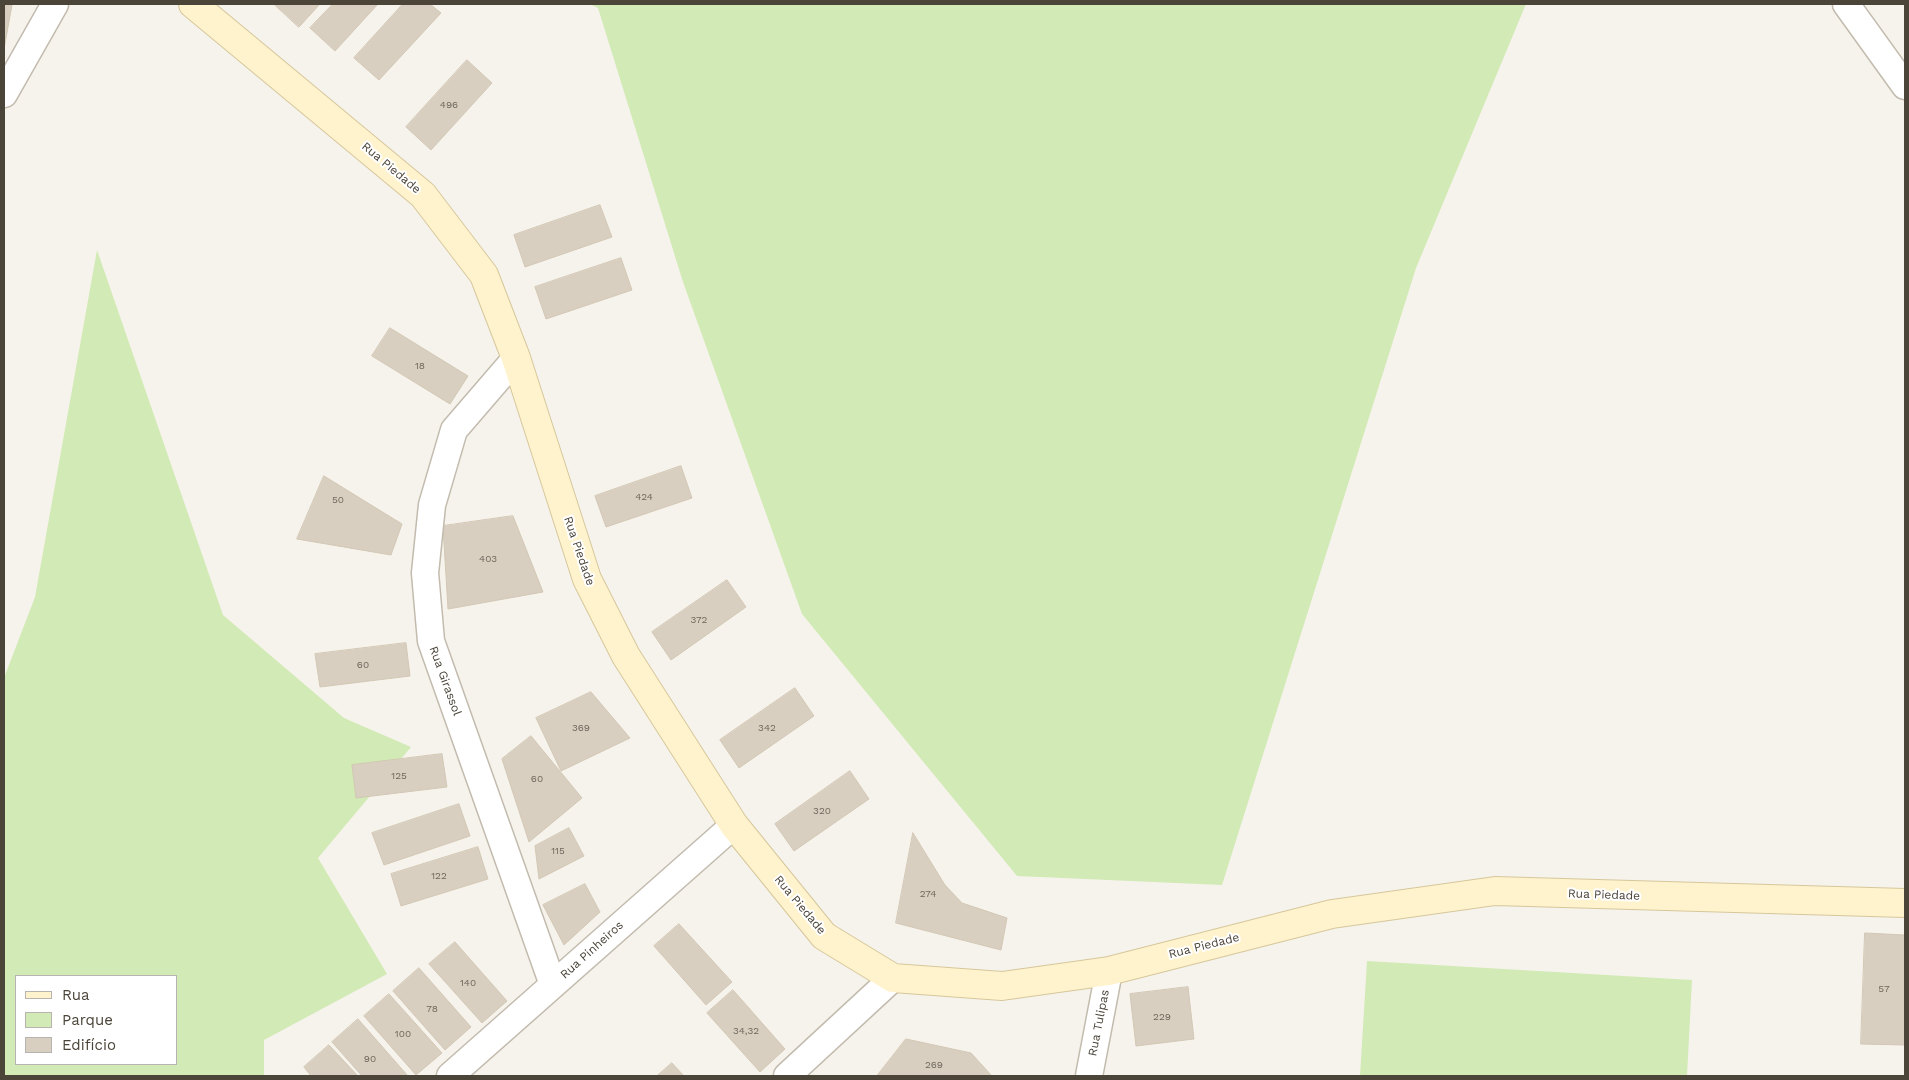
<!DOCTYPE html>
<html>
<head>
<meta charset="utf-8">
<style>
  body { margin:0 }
  #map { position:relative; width:1909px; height:1080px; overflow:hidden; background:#f6f3ec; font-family:"Work Sans",sans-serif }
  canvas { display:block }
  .frame { position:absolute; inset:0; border:5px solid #4b4439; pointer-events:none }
  .legend { position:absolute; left:15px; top:975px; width:162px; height:90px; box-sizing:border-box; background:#fff; border:1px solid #b7b4b0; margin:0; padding:6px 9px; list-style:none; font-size:15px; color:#4b4439 }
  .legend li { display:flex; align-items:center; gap:10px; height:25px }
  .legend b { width:25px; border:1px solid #b7b4b0 }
</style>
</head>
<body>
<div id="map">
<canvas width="1909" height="1080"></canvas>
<div class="frame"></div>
<ul class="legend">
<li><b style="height:6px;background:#fff3cd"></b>Rua</li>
<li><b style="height:14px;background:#d2eab5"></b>Parque</li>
<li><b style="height:14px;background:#d8cfc1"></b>Edifício</li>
</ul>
</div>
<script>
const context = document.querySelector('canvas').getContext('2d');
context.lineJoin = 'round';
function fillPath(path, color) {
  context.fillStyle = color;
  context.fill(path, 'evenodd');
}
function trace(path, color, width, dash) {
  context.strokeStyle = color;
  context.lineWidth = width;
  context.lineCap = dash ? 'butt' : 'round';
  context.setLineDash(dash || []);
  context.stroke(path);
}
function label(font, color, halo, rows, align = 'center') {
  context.font = font + ' "Work Sans",sans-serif';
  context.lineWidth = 4;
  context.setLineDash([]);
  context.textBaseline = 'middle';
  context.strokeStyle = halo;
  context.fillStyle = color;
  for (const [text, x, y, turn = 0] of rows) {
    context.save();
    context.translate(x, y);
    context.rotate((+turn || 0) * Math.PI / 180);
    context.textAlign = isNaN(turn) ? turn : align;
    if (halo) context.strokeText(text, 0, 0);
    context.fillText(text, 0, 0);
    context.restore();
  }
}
fillPath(new Path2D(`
  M590,4h936l-110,264 -194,617 -205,-9 -215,-262 -119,-332 -85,-274z
  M97,250l126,365 121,103 67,29 -93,111 69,116 -123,66v36h-260v-398l31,-81zM16,976h160v88h-160z
  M1367,961l325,19 -5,96h-327z`), '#d2eab5');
const building = new Path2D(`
  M4,4l8,1 -8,44z
  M274,4h46l-21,23z
  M333,4h45l-43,47 -25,-23z
  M403,4h27l11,9 -62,67 -25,-22z
  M467,60l25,23 -61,67 -25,-23z
  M600,205l12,32 -87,30 -11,-32z
  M621,258l11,32 -86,29 -11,-32z
  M390,328l78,48 -18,28 -78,-48z
  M681,466l11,32 -86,29 -11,-31z
  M324,476l78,48 -11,31 -94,-16z
  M513,516l30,76 -95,17 -5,-83z
  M727,580l19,27 -75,53 -19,-28z
  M406,643l4,33 -90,11 -5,-33z
  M795,688l19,28 -75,52 -19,-28z
  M591,692l39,46 -69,33 -25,-53z
  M531,736l51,62 -53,44 -27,-83z
  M442,754l5,33 -91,11 -4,-33z
  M850,771l19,28 -75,52 -19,-27z
  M459,804l11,32 -86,29 -12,-32z
  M569,828l15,28 -45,23 -4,-33z
  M913,833l32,52 17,18 45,15 -6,32 -105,-27z
  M478,847l10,32 -87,27 -10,-32z
  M585,884l15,28 -36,33 -21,-40z
  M679,924l53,58 -26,23 -52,-59z
  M1865,933l40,2v110l-44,-1z
  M455,942l52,59 -25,22 -53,-59z
  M419,968l52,59 -26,23 -52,-59z
  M1188,987l6,52 -58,7 -6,-52z
  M733,990l52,59 -25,23 -53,-59z
  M389,994l53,59 -26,22 -52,-59z
  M358,1019l50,57h-46l-30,-34z
  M906,1039l65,14 21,23h-115z
  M329,1045l29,31h-47l-7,-9z
  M672,1063l12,13h-27z`);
fillPath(building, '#d8cfc1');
trace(building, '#d3c7b4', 1);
const street = new Path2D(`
  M1846,4l59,82
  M4,94l51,-90
  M516,358l-62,72 -22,75 -7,68 6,68 122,344
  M450,1076l284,-251
  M787,1076l106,-98
  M1089,1076l20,-105`);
const secondary = new Path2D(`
  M193,4l230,191 61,80 32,83 71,221 39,77 108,169 90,111 69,42 109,8 107,-15 223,-57 163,-23 410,12`);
trace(street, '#c2bbae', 29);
trace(secondary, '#d6c79b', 30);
trace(street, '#fff', 26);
trace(secondary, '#fff3cd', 28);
label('10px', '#6e675b', null, [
  ["496",449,105],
  ["18",420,366],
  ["424",644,497],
  ["50",338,500],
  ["403",488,559],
  ["372",699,620],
  ["60",363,665],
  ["369",581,728],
  ["342",767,728],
  ["125",399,776],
  ["60",537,779],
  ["320",822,811],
  ["115",558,851],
  ["122",439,876],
  ["274",928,894],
  ["140",468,983],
  ["57",1884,989],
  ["78",432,1009],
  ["229",1162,1017],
  ["34,32",746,1031],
  ["100",403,1034],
  ["90",370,1059],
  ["269",934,1065]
]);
label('12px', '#4b4439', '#fff', [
  ["Rua Piedade",391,168,40],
  ["Rua Piedade",579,551,71],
  ["Rua Girassol",445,681,70],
  ["Rua Piedade",1604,895,2],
  ["Rua Piedade",800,905,50],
  ["Rua Piedade",1204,946,-14],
  ["Rua Pinheiros",592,950,-42],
  ["Rua Tulipas",1099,1023,-79]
]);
</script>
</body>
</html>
